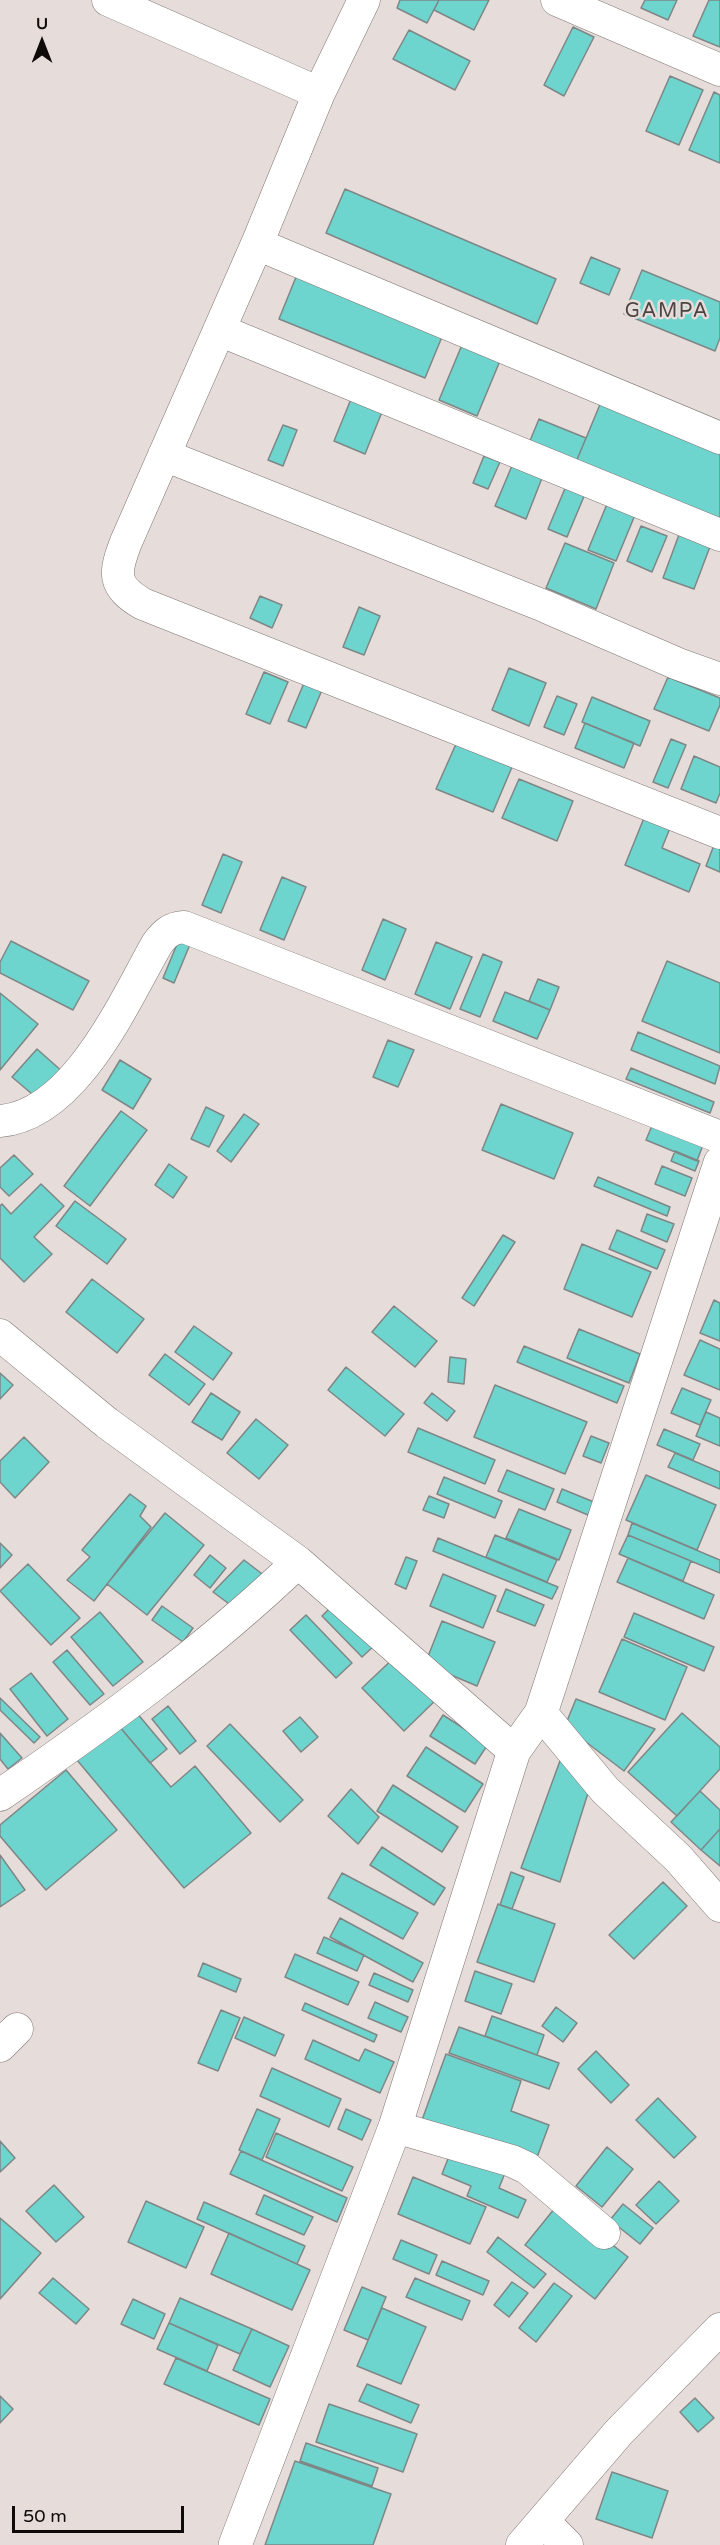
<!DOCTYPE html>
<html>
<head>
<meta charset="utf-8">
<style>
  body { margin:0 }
  #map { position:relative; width:720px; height:2545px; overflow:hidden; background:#e6ddda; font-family:"Varela Round",sans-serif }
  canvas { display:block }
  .north { position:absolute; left:12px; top:12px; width:60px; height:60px; -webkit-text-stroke:4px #e6ddda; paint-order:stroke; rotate:0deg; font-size:16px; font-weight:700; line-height:24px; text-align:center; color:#0e0b0a }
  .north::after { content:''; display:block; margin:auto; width:21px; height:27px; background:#0e0b0a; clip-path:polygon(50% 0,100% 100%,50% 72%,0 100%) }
  .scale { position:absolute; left:12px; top:2506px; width:172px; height:27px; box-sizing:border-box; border:3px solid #0e0b0a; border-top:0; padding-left:8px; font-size:18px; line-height:21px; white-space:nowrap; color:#0e0b0a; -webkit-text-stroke:4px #e6ddda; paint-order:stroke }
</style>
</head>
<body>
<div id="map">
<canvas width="720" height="2545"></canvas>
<div class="north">U</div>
<div class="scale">50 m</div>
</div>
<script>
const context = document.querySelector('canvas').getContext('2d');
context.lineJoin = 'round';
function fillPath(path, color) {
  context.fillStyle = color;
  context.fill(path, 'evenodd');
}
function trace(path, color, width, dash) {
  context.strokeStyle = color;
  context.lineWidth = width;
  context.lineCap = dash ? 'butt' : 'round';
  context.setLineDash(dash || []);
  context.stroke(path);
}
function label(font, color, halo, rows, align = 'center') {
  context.font = font + ' "Varela Round",sans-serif';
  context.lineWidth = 5;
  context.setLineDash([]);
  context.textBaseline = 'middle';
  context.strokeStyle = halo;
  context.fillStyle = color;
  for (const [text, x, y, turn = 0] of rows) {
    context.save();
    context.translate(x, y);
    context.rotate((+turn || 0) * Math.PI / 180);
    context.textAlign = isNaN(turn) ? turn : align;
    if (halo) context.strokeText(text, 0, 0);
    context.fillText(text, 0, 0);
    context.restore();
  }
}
const building = new Path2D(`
  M400,0h39l-12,23 -30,-15z
  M439,0h50l-15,30 -40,-20z
  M645,0h32l-9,20 -27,-12z
  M709,0h11v47l-27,-11z
  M573,27l21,10 -30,59 -20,-11z
  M409,30l61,31 -15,29 -62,-31z
  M670,76l33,14 -24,55 -33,-14z
  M714,92l6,3v68l-31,-13z
  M345,189l211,90 -19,45 -211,-91z
  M591,257l29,12 -11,26 -29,-12z
  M642,270l78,32v36l-5,13 -91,-37z
  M298,272l146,60 -19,46 -146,-59z
  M464,340l38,16 -25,60 -38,-16z
  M351,399l31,13 -17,42 -31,-13z
  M601,402l119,48v76l-146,-59z
  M539,419l47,19 -12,29 -47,-19z
  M283,425l14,5 -14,36 -15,-6z
  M484,456l16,6 -12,27 -15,-6z
  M514,461l30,12 -18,46 -31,-13z
  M566,486l19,8 -18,43 -19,-8z
  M607,504l28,11 -19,46 -28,-11z
  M641,526l26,10 -15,36 -25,-11z
  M680,532l31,12 -17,45 -31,-11z
  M565,543l49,20 -18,46 -50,-21z
  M260,596l22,9 -10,23 -22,-10z
  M359,607l21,9 -16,39 -21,-8z
  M509,668l37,15 -17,43 -37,-16z
  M264,672l24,10 -18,42 -24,-10z
  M668,677l52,21v7l-11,26 -55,-22z
  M304,683l18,7 -16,38 -18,-7z
  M557,696l20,8 -13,31 -20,-8z
  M592,697l58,24 -10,25 -58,-24z
  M585,723l49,20 -10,25 -49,-20z
  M671,739l15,6 -18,43 -15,-6z
  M456,744l56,23 -19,45 -57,-23z
  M694,756l26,11v26l-4,10 -35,-14z
  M519,779l54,22 -16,40 -55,-23z
  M644,818l26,10 -8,20 38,16 -11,28 -64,-27z
  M714,845l6,2v25l-14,-6z
  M223,854l19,8 -21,51 -19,-8z
  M282,877l24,10 -22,53 -24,-10z
  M383,919l23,10 -21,51 -23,-10z
  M180,937l11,5 -17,41 -11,-5z
  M11,941l78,40 -16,29 -73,-37v-11z
  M436,942l36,15 -22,52 -35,-15z
  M483,954l19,8 -22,55 -20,-8z
  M667,961l53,22v70l-78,-32z
  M538,979l21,8 -9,23 -21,-9z
  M505,992l45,18 -13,29 -44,-18z
  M0,993l38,31 -38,46z
  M638,1032l82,34 -5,18 -84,-34z
  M388,1040l26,10 -16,37 -25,-10z
  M37,1049l27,24 -25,27 -27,-23z
  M120,1060l31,19 -18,30 -31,-19z
  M631,1068l83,34 -4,11 -84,-34z
  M501,1104l72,29 -19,46 -72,-29z
  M206,1107l18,9 -15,31 -18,-8z
  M121,1111l26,19 -57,76 -26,-20z
  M244,1114l15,10 -28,38 -14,-11z
  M654,1121l50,21 -7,19 -51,-21z
  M675,1151l24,10 -4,10 -24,-10z
  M14,1155l19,19 -24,22 -9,-9v-19z
  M169,1164l18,13 -14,21 -18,-13z
  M662,1166l30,12 -7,18 -30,-12z
  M598,1177l72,30 -3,9 -73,-30z
  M41,1184l23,22 -30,31 18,17 -28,28 -24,-24v-52l2,-2 9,10z
  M75,1201l51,38 -19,25 -51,-38z
  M647,1214l27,10 -7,18 -26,-11z
  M617,1230l48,20 -8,19 -48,-20z
  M503,1235l12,7 -41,64 -12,-8z
  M582,1244l69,28 -19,45 -68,-28z
  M92,1279l52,40 -27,34 -51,-41z
  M714,1300l6,3v38l-20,-8z
  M394,1306l43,35 -22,26 -43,-35z
  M194,1326l38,27 -19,27 -38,-28z
  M579,1329l61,25 -11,29 -62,-25z
  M700,1340l20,9v41l-36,-15z
  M524,1346l100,40 -7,17 -100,-41z
  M165,1354l40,30 -16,21 -40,-30z
  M450,1357l16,2 -2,25 -16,-2z
  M346,1367l58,47 -19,22 -57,-46z
  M0,1373l13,12 -13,14z
  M495,1385l92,37 -22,52 -91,-37z
  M682,1388l29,12 -11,25 -29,-12z
  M211,1393l29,19 -18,28 -30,-18z
  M432,1393l23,18 -8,10 -23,-18z
  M706,1412l14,6v28l-24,-10z
  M256,1419l32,26 -29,34 -32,-26z
  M418,1428l77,32 -10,24 -77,-32z
  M664,1429l36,15 -7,16 -36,-15z
  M591,1436l18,7 -8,20 -18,-7z
  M24,1437l25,25 -34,36 -15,-16v-21z
  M675,1453l45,19v17l-52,-22z
  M507,1470l47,19 -9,21 -47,-19z
  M646,1475l70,30 -19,45 -71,-30z
  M444,1477l58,24 -7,17 -58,-24z
  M562,1489l32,13 -6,13 -31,-13z
  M130,1494l16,12 -6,10 11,11 -57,74 -27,-21 23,-23 -8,-7z
  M429,1496l20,8 -5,14 -21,-8z
  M519,1509l52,21 -12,30 -53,-22z
  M165,1513l39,32 -57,70 -40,-31z
  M632,1523l88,37v13l-92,-38z
  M495,1535l62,25 -10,22 -61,-25z
  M628,1535l63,26 -8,20 -64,-27z
  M438,1538l120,49 -6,12 -119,-48z
  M0,1543l12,12 -12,13z
  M210,1555l16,13 -16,20 -16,-13z
  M406,1557l11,4 -11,28 -11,-5z
  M628,1558l86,37 -10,24 -87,-37z
  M244,1560l26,20 -30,32 -27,-20z
  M28,1564l52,54 -29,27 -51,-54z
  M443,1574l53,22 -13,32 -53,-22z
  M506,1589l38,16 -9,21 -38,-15z
  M335,1603l41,41 -14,13 -40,-41z
  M162,1606l31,22 -10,14 -31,-22z
  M100,1612l43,50 -30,24 -42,-49z
  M634,1613l80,34 -10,24 -80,-34z
  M306,1615l46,48 -16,15 -46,-48z
  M442,1621l53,21 -18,44 -52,-22z
  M622,1639l65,28 -22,53 -66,-28z
  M67,1650l37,44 -14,11 -37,-43z
  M398,1654l41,43 -35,34 -42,-43z
  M31,1673l37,46 -21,17 -37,-47z
  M0,1698l40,39 -6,6 -34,-33z
  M576,1699l79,30 -31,42 -59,-45z
  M168,1706l28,35 -16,13 -28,-35z
  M136,1712l31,37 -17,14 -31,-37z
  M682,1713l38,34v22l-43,47 -49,-44z
  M443,1715l45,29 -13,20 -45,-28z
  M300,1717l18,20 -17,15 -18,-21z
  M230,1724l73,76 -23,22 -73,-76z
  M119,1726l52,61 24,-21 56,67 -67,55 -107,-128z
  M0,1733l22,25 -14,11 -8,-10z
  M426,1747l57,37 -18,28 -58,-36z
  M561,1758l27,35 -28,89 -39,-14z
  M66,1770l51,60 -71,60 -46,-54v-11z
  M393,1785l65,42 -16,25 -65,-41z
  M351,1789l28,28 -21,27 -30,-28z
  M700,1791l20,19v19l-19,21 -30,-28z
  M720,1829v37l-19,-16z
  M382,1847l63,41 -11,17 -64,-40z
  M0,1855l25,35 -25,17z
  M511,1872l13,5 -12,32 -12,-4z
  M342,1873l76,40 -15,26 -75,-41z
  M663,1882l24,24 -53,53 -25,-24z
  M498,1904l57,20 -21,58 -57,-20z
  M340,1918l83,45 -10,19 -83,-45z
  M324,1937l40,18 -7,16 -40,-18z
  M295,1954l64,28 -11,23 -63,-28z
  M203,1963l38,16 -5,13 -38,-16z
  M475,1971l37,13 -11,30 -36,-13z
  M374,1973l39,17 -5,12 -39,-17z
  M375,2002l33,15 -7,15 -33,-14z
  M305,2003l72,32 -3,7 -72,-32z
  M556,2007l21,16 -14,19 -21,-16z
  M221,2010l19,8 -22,53 -20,-8z
  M492,2016l52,19 -7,20 -52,-19z
  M244,2017l40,18 -9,21 -40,-18z
  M459,2027l100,36 -10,26 -100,-36z
  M313,2040l46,21 6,-12 29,13 -14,31 -75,-34z
  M596,2051l33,34 -18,18 -33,-34z
  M446,2054l75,27 -10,30 38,14 -13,35 -114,-40z
  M272,2068l69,31 -12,28 -69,-31z
  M658,2098l38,39 -22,21 -38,-38z
  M257,2109l23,10 -18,41 -23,-10z
  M346,2109l25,11 -9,20 -24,-11z
  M276,2133l77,34 -11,24 -76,-34z
  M0,2141l15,17 -15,14z
  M607,2147l26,22 -31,38 -26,-21z
  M241,2151l106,47 -10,24 -107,-48z
  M451,2151l54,22 -6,15 27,12 -8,18 -51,-22 4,-10 -29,-12z
  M413,2177l73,30 -16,37 -72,-30z
  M659,2181l20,20 -23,23 -20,-19z
  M54,2185l30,32 -28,25 -30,-31z
  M264,2195l49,22 -9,18 -48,-21z
  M146,2201l58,26 -18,41 -58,-26z
  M204,2202l101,44 -8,18 -100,-45z
  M559,2203l69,54 -33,42 -70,-54z
  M623,2204l30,24 -13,16 -30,-24z
  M0,2218l41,35 -41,46z
  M229,2233l81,37 -18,40 -81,-36z
  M498,2237l48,37 -12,14 -47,-36z
  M401,2240l36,15 -8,19 -36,-15z
  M442,2261l47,20 -6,14 -47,-20z
  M53,2278l36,31 -13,15 -37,-31z
  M415,2278l55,23 -8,19 -56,-23z
  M512,2282l16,11 -19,24 -15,-12z
  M554,2283l18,13 -36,46 -17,-14z
  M362,2287l24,10 -18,43 -24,-10z
  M180,2298l72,31 -12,25 -71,-31z
  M133,2299l32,15 -11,25 -33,-15z
  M382,2308l44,19 -25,57 -44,-18z
  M169,2323l49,22 -11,26 -50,-22z
  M252,2329l37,17 -19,41 -37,-17z
  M176,2358l94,41 -11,26 -95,-41z
  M367,2384l52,21 -8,18 -52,-22z
  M0,2396l13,13 -13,14z
  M695,2398l19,20 -16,14 -18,-20z
  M329,2404l88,30 -14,38 -87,-30z
  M306,2443l72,25 -6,18 -72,-25z
  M295,2461l96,33 -18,51h-108z
  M612,2472l56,19 -16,47 -56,-19z`);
fillPath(building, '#6ed4ce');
trace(building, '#7e8786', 1.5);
const minor = new Path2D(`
  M108,0l211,93
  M364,0l-45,93 -62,151 -131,298c-12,31 -14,44 17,62l577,229
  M557,0l163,70
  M257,244l463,194
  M219,330l501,205
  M164,455l380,151 134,58 42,15
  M0,1121c75,-6 124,-119 157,-177 8,-11 14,-16 27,-17l536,210
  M0,1335l107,88 191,139 216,189
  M541,1713l64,77 73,68 42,48
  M0,1795c104,-71 207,-146 298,-233
  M0,2046l17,-17
  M395,2127l117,34 15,7 77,65
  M543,2521l24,24
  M522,2545l97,-113 101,-103`);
const major = new Path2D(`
  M235,2545l160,-418 119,-376 27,-38 179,-550`);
trace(minor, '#7e7674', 33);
trace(major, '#7e7674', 34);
trace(minor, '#fff', 32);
trace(major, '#fff', 33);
context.letterSpacing = '1.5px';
label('20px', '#4c4442', '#e6ddda', [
  ["GAMPA",667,312]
]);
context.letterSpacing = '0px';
</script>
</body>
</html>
